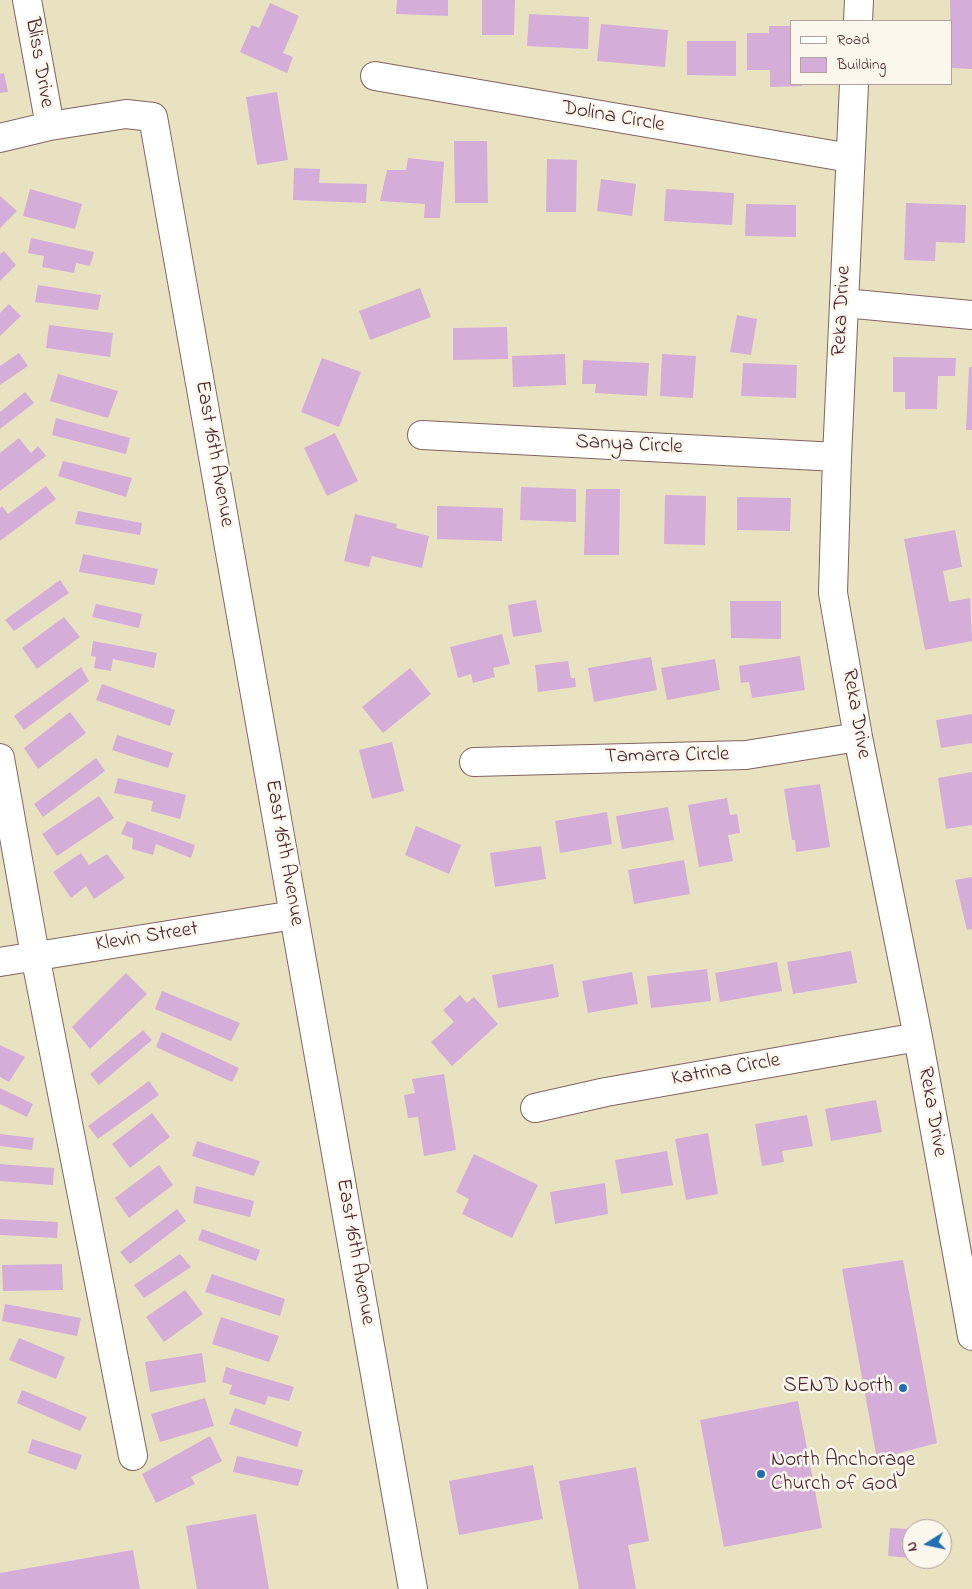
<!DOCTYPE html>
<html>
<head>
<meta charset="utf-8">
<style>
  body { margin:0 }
  #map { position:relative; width:972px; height:1589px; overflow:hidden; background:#e9e2c1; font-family:"Indie Flower",sans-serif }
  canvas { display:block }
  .legend { position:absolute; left:790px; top:20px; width:162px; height:65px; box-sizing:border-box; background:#fbf7ec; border:1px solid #b4a19f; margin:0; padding:6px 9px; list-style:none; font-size:15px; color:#4a1f2b }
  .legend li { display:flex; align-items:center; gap:10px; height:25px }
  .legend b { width:25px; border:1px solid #b4a19f }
  .north { position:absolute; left:902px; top:1519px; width:50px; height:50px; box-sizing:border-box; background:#fbf7ec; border:1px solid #b4a19f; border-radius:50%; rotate:260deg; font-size:14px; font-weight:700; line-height:20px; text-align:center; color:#4a1f2b }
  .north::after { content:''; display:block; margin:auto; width:18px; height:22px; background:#1f6fb2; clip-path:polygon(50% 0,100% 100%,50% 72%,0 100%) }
</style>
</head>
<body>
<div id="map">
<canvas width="972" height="1589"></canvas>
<ul class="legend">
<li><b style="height:6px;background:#fff"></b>Road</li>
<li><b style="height:14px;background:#d4aed8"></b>Building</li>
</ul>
<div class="north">N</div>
</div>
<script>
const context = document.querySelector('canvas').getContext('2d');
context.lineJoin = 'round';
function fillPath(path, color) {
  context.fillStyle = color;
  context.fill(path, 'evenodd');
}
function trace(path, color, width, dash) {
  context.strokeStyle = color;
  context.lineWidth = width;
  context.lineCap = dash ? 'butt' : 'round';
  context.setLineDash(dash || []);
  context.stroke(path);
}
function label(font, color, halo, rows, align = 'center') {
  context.font = font + ' "Indie Flower",sans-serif';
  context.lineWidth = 5;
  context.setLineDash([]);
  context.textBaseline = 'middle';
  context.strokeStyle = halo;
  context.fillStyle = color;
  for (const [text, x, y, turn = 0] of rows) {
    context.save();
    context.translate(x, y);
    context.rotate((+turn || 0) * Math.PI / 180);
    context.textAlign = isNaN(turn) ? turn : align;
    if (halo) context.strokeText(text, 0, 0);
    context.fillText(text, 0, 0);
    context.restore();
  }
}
fillPath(new Path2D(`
  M397,0h51v16l-52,-2z
  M482,0h33l-1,35h-32z
  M950,0h22v69l-21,-1z
  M270,3l29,13 -16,37 10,4 -6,16 -47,-21 12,-27 7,3z
  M529,14l60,3 -1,32 -61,-3z
  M601,24l67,6 -3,37 -68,-6z
  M769,26h22v58h11v2l-32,1v-17h-23v-37h22z
  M687,41h49v35l-49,-1z
  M4,73l4,19 -8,1v-19z
  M277,92l11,68 -31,5 -11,-68z
  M454,141h33l1,62h-33z
  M408,158l36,4 -4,56h-16l1,-14 -45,-3 7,-31h19z
  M547,159l30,1 -1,52h-30z
  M294,168l26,1 -1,14 48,1 -1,19 -73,-3z
  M601,179l35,5 -4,32 -35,-5z
  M30,189l52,15 -7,25 -52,-13z
  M666,189l68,4 -2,32 -68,-4z
  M0,196l17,15 -17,17z
  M906,203l60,2 -1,38 -29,-1 -1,19 -31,-1z
  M746,204l50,1v32l-51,-1z
  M31,238l63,14 -4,14 -14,-3 -2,10 -32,-6 2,-11 -16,-3z
  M4,251l12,14 -16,16v-27z
  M38,285l63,10 -3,15 -63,-8z
  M420,288l11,29 -61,23 -11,-29z
  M9,304l12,12 -21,20v-23z
  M737,315l20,4 -6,36 -21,-3z
  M49,325l64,8 -3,24 -64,-9z
  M507,327l1,32 -55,1v-32z
  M19,353l9,13 -28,19v-19z
  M565,354l1,31 -53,2 -1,-31z
  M662,354l34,2 -3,42 -33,-2z
  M893,357l63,1 -1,18h-17l-1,33h-32v-17h-12z
  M322,358l39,14 -22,55 -38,-15z
  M583,360l66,3 -2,33 -52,-3 1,-9h-14z
  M743,363l54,2 -1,33 -55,-2z
  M969,367h3v63h-6z
  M58,374l60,17 -10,27 -58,-17z
  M25,392l9,11 -34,26v-17z
  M56,418l74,20 -4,16 -74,-19z
  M335,433l23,48 -31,15 -23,-48z
  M19,438l12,15 7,-7 8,10 -46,35v-38z
  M63,461l69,17 -6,19 -68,-21z
  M46,486l10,13 -56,42v-33l2,-2 6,8z
  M521,487l55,2v33l-56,-2z
  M586,489h34l-1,66h-35z
  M665,495l41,1 -1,49 -41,-1z
  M737,497l54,1 -1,33 -53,-1z
  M437,506l66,2 -1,33 -65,-2z
  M78,511l64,12 -2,12 -65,-11z
  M355,514l42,10 -1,4 33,8 -7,32 -50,-12 -3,11 -25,-6z
  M955,530l7,37 -19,4 6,31 21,-4 2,43 -47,9 -21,-111z
  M83,554l75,15 -4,16 -75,-13z
  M60,580l9,13 -55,38 -9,-11z
  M536,600l6,32 -29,5 -5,-32z
  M730,601h51v38l-50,-1z
  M96,604l46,10 -3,14 -47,-11z
  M64,617l16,20 -43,32 -15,-21z
  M502,634l8,30 -17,4 2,9 -22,6 -2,-9 -13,4 -8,-31z
  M93,641l64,12 -3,15 -41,-9 -2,12 -17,-3 2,-11 -5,-1z
  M800,656l5,34 -53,8 -3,-16 -8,1 -2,-17z
  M651,657l6,33 -63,12 -6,-34z
  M715,659l5,31 -53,10 -6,-32z
  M568,661l3,17h4l1,9 -38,5 -3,-27z
  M81,667l8,14 -65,49 -10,-14z
  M410,668l21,26 -48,39 -21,-26z
  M102,684l73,26 -5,16 -74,-26z
  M70,712l16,21 -48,36 -14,-21z
  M972,714v29l-31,5 -5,-28z
  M117,735l56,18 -5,15 -56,-18z
  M392,742l12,49 -32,8 -13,-49z
  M96,758l9,13 -62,46 -9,-13z
  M972,772v53l-26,4 -8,-51z
  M118,778l68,17 -6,24 -29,-8 2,-10 -39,-8z
  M820,784l10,63 -34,5 -1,-12h-3l-8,-51z
  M99,796l15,22 -57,38 -15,-22z
  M727,798l3,17 7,-1 3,19 -12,2 5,26 -34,6 -11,-62z
  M668,807l6,33 -52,9 -6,-33z
  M607,812l5,32 -52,9 -5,-32z
  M127,821l68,24 -4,13 -35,-14 -3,11 -21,-6 1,-11 -12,-4z
  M416,826l45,19 -12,29 -44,-19z
  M541,846l5,33 -51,8 -5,-34z
  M81,853l8,12 18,-11 18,24 -31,21 -8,-13 -15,12 -18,-26z
  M684,860l6,34 -56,10 -6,-34z
  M972,877v52l-5,1 -12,-50z
  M851,951l6,32 -64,11 -6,-32z
  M777,962l5,29 -62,11 -5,-29z
  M553,964l6,33 -61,11 -6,-33z
  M707,969l4,32 -60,7 -4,-32z
  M632,972l6,32 -50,9 -6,-32z
  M126,973l21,21 -57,55 -18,-22z
  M162,991l78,32 -9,18 -76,-32z
  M460,995l7,8 7,-6 24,27 -46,42 -21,-24 23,-20 -11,-12z
  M143,1030l9,10 -53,45 -9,-11z
  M162,1032l77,36 -7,14 -76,-35z
  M0,1045l25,12 -16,25 -9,-5z
  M444,1074l12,76 -32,6 -6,-39 -10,1 -4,-23 11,-2 -3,-14z
  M149,1081l10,14 -61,44 -10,-13z
  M0,1088l33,16 -6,13 -27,-13z
  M876,1100l6,32 -51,9 -6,-32z
  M152,1113l18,24 -40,31 -18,-24z
  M807,1115l6,31 -31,5 2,11 -22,4 -7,-42z
  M708,1133l10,61 -32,6 -11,-61z
  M0,1134l34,4 -2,12 -32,-4z
  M197,1141l63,20 -6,15 -62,-20z
  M667,1151l6,34 -52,9 -6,-34z
  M474,1154l64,31 -26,53 -50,-24 7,-15 -13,-7z
  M0,1164l54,4 -1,17 -53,-4z
  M159,1165l14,20 -44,33 -14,-20z
  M605,1183l3,31 -53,10 -5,-32z
  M196,1186l58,15 -4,16 -57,-14z
  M177,1209l9,12 -56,43 -10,-12z
  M0,1219l58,3 -1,16 -57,-3z
  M202,1229l58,21 -4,11 -58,-21z
  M180,1254l11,13 -47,31 -10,-13z
  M903,1260l34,183 -60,16 -35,-190z
  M62,1264l1,26 -60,1 -1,-26z
  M212,1274l73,25 -5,17 -75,-24z
  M185,1290l18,24 -39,28 -18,-25z
  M5,1304l76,14 -4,18 -75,-15z
  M221,1317l58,19 -10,26 -57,-18z
  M19,1338l46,19 -9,22 -47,-19z
  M202,1353l4,29 -56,10 -5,-30z
  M226,1367l68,20 -5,14 -21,-5 -3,9 -36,-11 3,-9 -10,-3z
  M22,1390l65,27 -7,14 -63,-28z
  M205,1398l9,28 -54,16 -9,-28z
  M798,1401l24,127 -98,19 -24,-127z
  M235,1408l67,24 -5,15 -68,-23z
  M210,1436l12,25 -31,16 4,7 -39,19 -14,-29z
  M32,1439l50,16 -6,15 -48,-17z
  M237,1456l66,14 -5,16 -65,-14z
  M533,1465l10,54 -84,16 -10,-54z
  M636,1467l13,74 -21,4 8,44h-57l-20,-108z
  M256,1514l13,75h-72l-11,-63z
  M890,1528l22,1v29l-24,-2z
  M133,1550l7,39h-140v-16z`), '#d4aed8');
const minor = new Path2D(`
  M27,0l23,126
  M858,21l1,-21
  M375,76l475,82
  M854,84l-17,373 -4,136 25,144 60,300 54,299
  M0,138l50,-12 76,-12 27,3 260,1472
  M844,303l128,12
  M422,435l415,22
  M0,758l35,197 98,501
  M474,762l272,-7 112,-18
  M0,962l294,-47
  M535,1108l71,-16 312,-55`);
trace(minor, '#826360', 30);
trace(minor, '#fff', 28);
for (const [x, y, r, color] of [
  [903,1388,5,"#1f6fb2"],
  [761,1474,5,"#1f6fb2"]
]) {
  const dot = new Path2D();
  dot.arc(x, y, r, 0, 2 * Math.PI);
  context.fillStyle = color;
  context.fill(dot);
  trace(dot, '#fbf7ec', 2);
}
label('21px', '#4a1f2b', '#fbf7ec', [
  ["Bliss Drive",38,63,80],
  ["Dolina Circle",613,118,10],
  ["Reka Drive",843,311,-87],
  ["Sanya Circle",629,446,3],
  ["East 16th Avenue",213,454,80],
  ["Reka Drive",855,714,80],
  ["Tamarra Circle",667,757,-1],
  ["East 16th Avenue",283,853,80],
  ["Klevin Street",147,938,-9],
  ["Katrina Circle",726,1071,-10],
  ["Reka Drive",931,1112,80],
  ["East 16th Avenue",354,1252,80]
]);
label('21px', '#4a1f2b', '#fbf7ec', [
  ["SEND North",893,1388],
  ["North Anchorage",771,1462,"left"],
  ["Church of God",771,1486,"left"]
], 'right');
</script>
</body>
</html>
